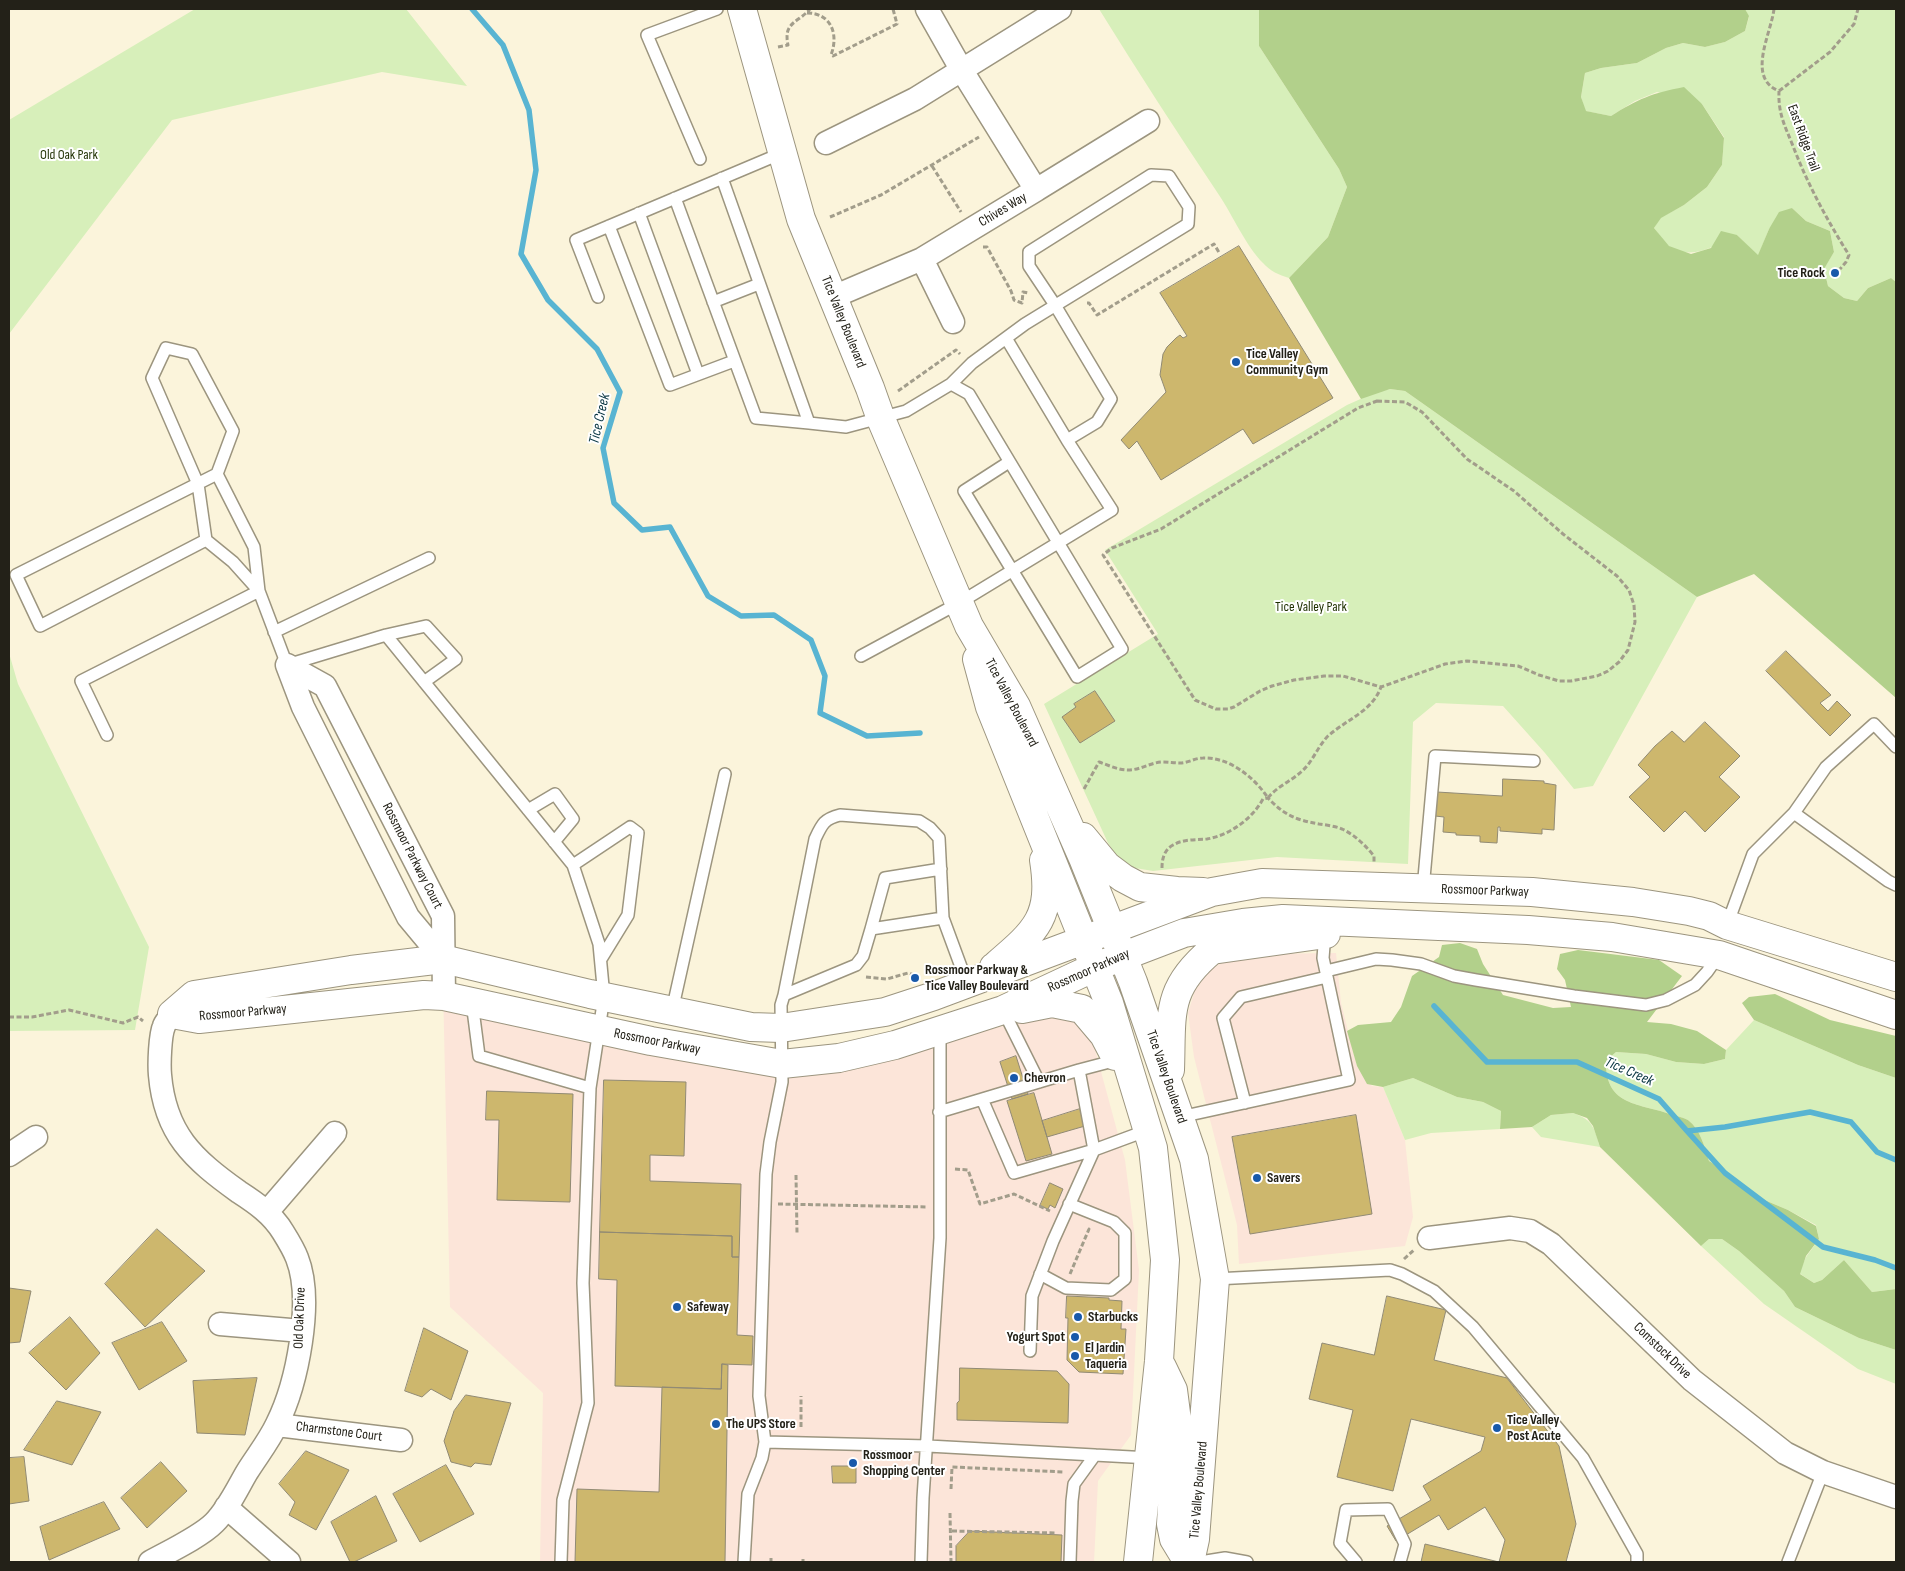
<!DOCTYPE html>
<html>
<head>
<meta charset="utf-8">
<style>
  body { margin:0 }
  #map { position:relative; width:1905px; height:1571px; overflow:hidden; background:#fbf4db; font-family:"Sofia Sans Condensed",sans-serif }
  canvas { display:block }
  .frame { position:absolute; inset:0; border:10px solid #232118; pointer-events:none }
</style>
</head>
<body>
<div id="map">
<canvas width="1905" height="1571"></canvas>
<div class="frame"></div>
</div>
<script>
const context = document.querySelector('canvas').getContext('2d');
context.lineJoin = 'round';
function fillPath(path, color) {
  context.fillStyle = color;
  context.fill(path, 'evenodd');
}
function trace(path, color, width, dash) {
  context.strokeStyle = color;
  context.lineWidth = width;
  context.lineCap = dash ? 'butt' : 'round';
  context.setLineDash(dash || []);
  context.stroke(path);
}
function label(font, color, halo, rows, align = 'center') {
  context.font = font + ' "Sofia Sans Condensed",sans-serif';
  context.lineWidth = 4;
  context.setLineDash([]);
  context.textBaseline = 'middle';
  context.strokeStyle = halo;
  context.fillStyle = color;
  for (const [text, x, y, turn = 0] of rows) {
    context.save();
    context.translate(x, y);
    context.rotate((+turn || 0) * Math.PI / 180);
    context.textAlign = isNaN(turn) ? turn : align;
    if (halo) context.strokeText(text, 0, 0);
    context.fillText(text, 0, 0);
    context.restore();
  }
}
fillPath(new Path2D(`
  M1336,953l5,50 16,63 15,20 11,1 22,53 8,77 -8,29 -166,18 -2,-39 -43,-168 -6,-44 7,-23 15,-20 18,-12 31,-4z
  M443,984l334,85 163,-27 122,-31 28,20 35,129 14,110 -8,165 -33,46 -4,81h-554l3,-169 -93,-86z`), '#fce5d9');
fillPath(new Path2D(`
  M195,9h211l61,77 -85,-14 -210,48 -163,214v-214z
  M1099,9h160v37l80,123 8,18 -19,50 -39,41c-10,-3 -19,-7 -26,-15 -17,-17 -30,-47 -44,-68 -41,-61 -81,-123 -120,-186z
  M1745,9h151v273l-5,-4 -23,10 -11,13 -13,-3 -16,-12 -4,-18 10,-16 -4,-21 -24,-10 -14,-13 -23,21 -11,27 -21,-21c-21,10 -44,26 -67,12 -6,-4 -11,-13 -16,-19l6,-10 24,-13 23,-18 15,-22 2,-28 -22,-33 -45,-12 -22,9 -24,15 -26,-5 -4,-14 4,-24 16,-5 36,-5 29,-15 17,-5 22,4 20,-5 20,-11 4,-14z
  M1390,389l15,2 292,206 -104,189 -19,3 -29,-36 -42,-47 -67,-3 -23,19 -5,142 -131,-7 -124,14 -24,-4 -10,-7 -11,-17 -64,-139 114,-70 -53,-84 242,-145 27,-12z
  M9,653l9,31 131,263 -14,83 -126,1z
  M1754,1020l104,45 38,13v211l-24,3 -28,-32 -22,20 -8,3 -15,-10 7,-16 13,-18 -3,-14 -28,-15 -33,-14 -29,-25 -17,-10c-5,-15 -8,-31 -21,-41 -4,-2 -11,-4 -15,-5 -33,-12 -68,-8 -67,-54l10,-9 30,2 30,8 28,2 21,-5 1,-9z
  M1413,1078l44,19 26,5 18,9 -1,18 -69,4 -26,7 -22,-53z
  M1573,1113c20,7 21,14 27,34l-59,-10 -9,-10 19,-12z
  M1709,1239h13l17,12 45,40 11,16 64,31 37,12v34l-38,-15 -94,-65 -63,-58z`), '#d7efba');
fillPath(new Path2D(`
  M1259,9h486l4,7 -4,15 -20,11 -20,5 -22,-4 -17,5 -29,15 -36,5 -16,5 -4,24 5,14 25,5c27,-17 41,-23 73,-29l18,17 22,34 -2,27 -15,22 -23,18 -23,13 -7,10 15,18 22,8 20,-6 10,-17 16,4 21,20 11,-26 10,-17 13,-4 14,13 24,10 4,21 -10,17 4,17 16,12 13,3 11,-13 23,-10 5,4v416l-142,-124 -57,23 -292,-206 -15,-2 -29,10 -72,-121 39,-41 19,-50 -8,-18 -80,-123z
  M1460,943l17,6 6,15 20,31 50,13 18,-1 -6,-27 -8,-11 3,-15 18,-4 81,10 23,16 -35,46 24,2 26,7 29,19 -1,9 -21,5 -28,-2 -30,-8 -30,-2 -10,9c-1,46 34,42 67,54 5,1 11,3 15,5 13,10 16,26 21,41l17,10 29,25 33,14 28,16 3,13 -13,17 -6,18 14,9 8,-3 22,-20 28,32 24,-3v61l-37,-12 -64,-31 -11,-16 -45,-40 -17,-12h-13l-8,7 -101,-99 -7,-21 -6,-8 -14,-5 -22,2 -19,12 -32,2 1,-18 -18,-9 -26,-5 -44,-19 -30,9 -16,-3 -10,-18 -10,-35 11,-6 33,-3 10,-15 11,-31 27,-19 3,-12z
  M1775,994l55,26 66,16v42l-38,-13 -104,-45 -12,-17 7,-6z`), '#b2d08b');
trace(new Path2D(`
  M472,9l31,36 26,65 7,60 -15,84 27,46 49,49 23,43 -17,56 11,55 28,27 28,-3 38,69 33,20 33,-1 37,25 14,36 -5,37 47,23 53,-3
  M1434,1006l53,56h90l82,37 28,32 38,-4 85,-15 41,10 26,30 19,8
  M1687,1131l38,42 98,74 52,13 21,8`), '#58b4d2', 5.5);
const building = new Path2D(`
  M1239,246l94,152 -80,46 -10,-15 -82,51 -24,-39 -8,8 -8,-9 45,-48 -6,-17 3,-21 4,-7 9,-9 4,-3 3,3 4,-2 -27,-43z
  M1786,651l45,44 -11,8 8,8 9,-10 14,14 -21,21 -64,-65z
  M1095,691l20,30 -35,22 -18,-26 14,-10 -2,-3z
  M1705,722l35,34 -21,21 21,20 -35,35 -20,-21 -21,21 -35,-35 21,-20 -12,-12 17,-19 17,-15 12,11z
  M1503,779l41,2v2l12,2 -2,45 -12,-1v5l-42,-3v-4h-2l-1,16 -17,-1v-6l-24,-1v-2l-13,-1 1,-15 -9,-1 2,-24 65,4z
  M1016,1056l12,38 -16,5 -12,-37z
  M604,1080l82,2 -2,74 -34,-1v26l91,3 -2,73h-7v-21l-132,-4z
  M487,1091l86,3 -3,108 -73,-2 2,-80h-13z
  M1034,1093l18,61 -26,7 -19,-60z
  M1080,1109l5,17 -38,11 -5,-16z
  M1356,1115l16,99 -122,20 -18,-97z
  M1050,1183l13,6 -8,19 -5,-3 -2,4 -8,-3z
  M157,1229l48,42 -60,56 -40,-43z
  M600,1232l132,4v21h7l-2,78 16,1 -1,29 -30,-1 -1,25 -106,-3 2,-106 -18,-1z
  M9,1288l22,3 -11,51 -11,1z
  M1067,1296l42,2v2l13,1 -1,28h5l-3,45 -44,-2 -12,-12 1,-42h-2z
  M1387,1296l59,14 -12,50 73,18 52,68 17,78 -10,38h-145l4,-18 74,18 6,-22 -20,-33 -37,23 -9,-15 -43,26 -9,-15 44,-26 -8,-14 58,-35 4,-14 -74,-18 -18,72 -56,-14 16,-67 -44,-11 13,-56 52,12z
  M70,1317l30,36 -34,37 -37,-37z
  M162,1322l25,39 -48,29 -27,-47z
  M424,1328l44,23 -17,49 -20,-11 -9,8 -17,-6z
  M722,1364l6,1 -3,197h-150l2,-73 82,3 3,-105 59,2z
  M960,1368l97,3 12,13 -1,39 -111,-3v-17l2,-2z
  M257,1378l-12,57 -48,-2 -4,-52z
  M466,1395l45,8 -20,62 -16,-2 -4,4 -20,-5 -7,-21 10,-30z
  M57,1401l44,11 -29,53 -48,-15z
  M306,1451l43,19 -33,60 -27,-15 6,-13 -16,-18z
  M24,1457l5,44 -20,3v-46z
  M161,1462l26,29 -40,37 -26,-30z
  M446,1465l28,49 -54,28 -27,-48z
  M832,1466h24v17h-23z
  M376,1496l21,45 -43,21h-4l-19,-40z
  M104,1502l16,27 -71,31 -9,-33z
  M970,1531l92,4 -1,27h-105v-16z`);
fillPath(building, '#cdb76d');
trace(building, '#918a74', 1);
const lane = new Path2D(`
  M700,159l-53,-124 70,-26
  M722,178l87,245 37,4 60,-16 45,-27 21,-21 53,-39 163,-100 1,-17 -20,-31 -18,-1 -122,77v14l26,39 56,94 -14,23 -30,18 -61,-102
  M675,198l81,220 53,5
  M639,213l59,161
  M609,226l61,159 64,-24
  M598,297l-22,-57 206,-87
  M713,302l46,-18
  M951,384l18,10 153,255 -45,28 -113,-186 45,-29
  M217,474l-201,101 24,51 166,-86 27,22 26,29
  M206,540l-8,-56 -46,-106 14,-30 26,6 41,77 -16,43 37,73 5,44 28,74 99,-30 40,-9 30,33 -32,23
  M274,632l155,-74
  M386,635l187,230 26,79 5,53 -14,91 -7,195 5,120 -25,97 -2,62
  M861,656l98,-53 153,-93 -45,-70
  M107,735l-26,-54 178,-90
  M528,810l27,-16 18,25 -19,23
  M1794,813l94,68 8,4
  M573,865l57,-38 8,6 -10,82 -27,44
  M1423,889l12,-133 99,5
  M943,918l24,65
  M1727,925l26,-71 41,-41 32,-46 48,-43 22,23
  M1326,971l50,-12 16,1 29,4 33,12 22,4 98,16 72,9 20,-5 29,-15 12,-13 12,-17
  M784,995l31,-156c7,-15 9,-20 25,-24l79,6 11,7 9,10 4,80 -72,11 14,-51 56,-9
  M472,1002l7,54 111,32
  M1003,1010l36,72
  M672,1011l53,-237
  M1079,1070l38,-10
  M1245,1103l-22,-85 18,-21 86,-20
  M939,1112l140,-42 15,80 -80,23 -32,-74
  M1180,1117l169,-37 -26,-122 2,-25
  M1040,1274l26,14 45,2 14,-11v-46l-11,-11 -45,-18
  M1215,1279l175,-9 12,4 32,17 39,36 110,131 54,96v8
  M1030,1351l2,-55 21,-55 41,-91 54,-20
  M765,1442l163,4 222,12
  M744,1562l4,-68 14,-36 3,-16 -6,-46 7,-222 4,-32 12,-60 -1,-77 3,-10 72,-30 7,-9 8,-27
  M921,1562l2,-64 17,-260v-196l-1,-12
  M1070,1562l2,-61 2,-17 21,-29
  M1200,1562l25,-4 22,4
  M1356,1562l-16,-19 6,-33 42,-1 17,35 -5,18
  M1788,1562l35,-90`);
const street = new Path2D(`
  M826,143l89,-44 145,-90
  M1036,190l112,-69
  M922,259l31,63
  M833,297l89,-38 114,-69 -75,-121 -34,-60
  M287,665l38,21 118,230 1,80
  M287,665l16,42 105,210 35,42
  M9,1155l27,-18
  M267,1212l68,-79
  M1429,1238l81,-10 20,3 21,13 141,136 93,73 38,19 73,25
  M220,1324l82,7
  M277,1425l124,15
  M226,1507l63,55
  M150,1562c18,-10 50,-25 64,-39 14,-14 23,-34 33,-51 10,-16 22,-31 30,-48 20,-40 37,-123 20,-166 -3,-8 -9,-18 -14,-26 -11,-18 -27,-29 -44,-40 -46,-33 -74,-58 -79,-117 -1,-11 0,-40 4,-49 1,-4 6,-8 8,-12`);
const secondary = new Path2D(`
  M742,9l59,210 69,169 11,31 88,207 47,80 67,152 50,124 61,177 21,120 -20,260 -5,23
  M977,659l13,48 119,296 44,145 12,112 -6,101 -21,201
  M1083,837l24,29 16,12 17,9 37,4 26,1
  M994,967c42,-36 59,-49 50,-107
  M1022,1009l30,-6 30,6 22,26 11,21
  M172,1014l22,-19 157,-25 92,-11 147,35 161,33 30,1 104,-16 49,-16 278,-104 50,-9 270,9 101,10 56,9 20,5 18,9 169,52
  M172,1014l27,5 225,-24 20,1 207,45 131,23 57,-6 56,-13 108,-35 92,-43 89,-34 59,-10 40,-4 245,11 84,7 107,18 177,60
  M1170,1070c2,-56 -5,-81 42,-120l114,-16
  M1162,1367l11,23 4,31 -6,103 3,15 14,23`);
trace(lane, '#9c957f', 14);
trace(street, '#9c957f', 25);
trace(secondary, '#9c957f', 30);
trace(new Path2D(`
  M1774,9c-3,25 -28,69 5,82 -1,23 6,35 14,55 15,39 34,74 56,109l-3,7 -6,7
  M807,13c24,0 32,21 24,42l2,1 64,-32 -4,-15
  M778,47l10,-2c-5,-23 10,-22 22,-36
  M1779,91l51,-39 24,-28 4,-15
  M932,166l29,46
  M830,217l51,-22 98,-58
  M983,247h4l24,44 3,9 8,3 1,-11 5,1
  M1087,303h2l8,12 117,-71 6,10
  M898,391l58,-41 4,4
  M1377,401l28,1 17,10 45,47 47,32 49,43 54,42 12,14 5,15 1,17 -7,28 -9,12 -11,9 -11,5 -26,5h-12l-20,-6 -21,-9 -51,-5 -22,3 -64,23 -38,-11h-19l-30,4 -22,6 -12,5 -26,16 -6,2h-12l-21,-9 -92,-145 9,-7 49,-19 197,-121z
  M1084,789l15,-27c9,3 19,8 29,8 12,0 22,-7 33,-8 7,0 13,1 19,1 8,0 15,-5 23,-5 26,-1 51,19 65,40 7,-10 23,-17 33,-26 11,-9 16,-24 26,-35 18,-17 45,-25 54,-50
  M1162,868c0,-9 2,-18 11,-23 10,-6 23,-5 34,-6 23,-4 45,-20 56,-40l5,-1c16,17 28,22 51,26 7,1 16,2 23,5 13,6 23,16 32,27v6
  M866,977l21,2 21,-6 10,3
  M9,1017h23l37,-7 54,13 15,-6 5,4
  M955,1169l13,1 12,34 34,-10 36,17
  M796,1175l1,58
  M778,1204l149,3
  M1404,1259l10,-9
  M1070,1274l19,-45 -2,-1
  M801,1427v-31
  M951,1489l1,-22 112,5
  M950,1513l1,49
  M952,1531l104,2
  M771,1562v-4
  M803,1562v-3`), '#a29d8b', 3, [5, 2.5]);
trace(lane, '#fff', 11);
trace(street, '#fff', 22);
trace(secondary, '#fff', 28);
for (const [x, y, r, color] of [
  [1835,273,5,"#1859aa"],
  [1236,362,5,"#1859aa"],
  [915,978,5,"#1859aa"],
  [1014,1078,5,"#1859aa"],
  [1257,1178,5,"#1859aa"],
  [677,1307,5,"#1859aa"],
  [1078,1317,5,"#1859aa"],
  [1075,1337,5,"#1859aa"],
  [1075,1356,5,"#1859aa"],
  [716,1424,5,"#1859aa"],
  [1497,1428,5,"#1859aa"],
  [853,1463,5,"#1859aa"]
]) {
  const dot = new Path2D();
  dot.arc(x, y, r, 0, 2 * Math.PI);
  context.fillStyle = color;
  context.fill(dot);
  trace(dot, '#fff', 2);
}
label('14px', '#232118', '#fff', [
  ["East Ridge Trail",1803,138,70],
  ["Chives Way",1003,210,-31],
  ["Tice Valley Boulevard",843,322,68],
  ["Tice Valley Boulevard",1011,703,62],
  ["Rossmoor Parkway Court",412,856,63],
  ["Rossmoor Parkway",1485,891,2],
  ["Rossmoor Parkway",1089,971,-24],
  ["Rossmoor Parkway",243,1013,-5],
  ["Rossmoor Parkway",657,1042,11],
  ["Tice Valley Boulevard",1166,1077,71],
  ["Old Oak Drive",300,1318,-88],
  ["Comstock Drive",1662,1351,44],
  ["Charmstone Court",339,1432,7],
  ["Tice Valley Boulevard",1199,1490,-85]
]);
label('14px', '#1f3000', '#fff', [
  ["Old Oak Park",69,155],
  ["Tice Valley Park",1311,607]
]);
label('bold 14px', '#232118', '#fff', [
  ["Tice Rock",1825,273,"right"],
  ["Tice Valley",1246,354],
  ["Community Gym",1246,370],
  ["Rossmoor Parkway &",925,970],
  ["Tice Valley Boulevard",925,986],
  ["Chevron",1024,1078],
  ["Savers",1267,1178],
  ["Safeway",687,1307],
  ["Starbucks",1088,1317],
  ["Yogurt Spot",1065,1337,"right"],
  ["El Jardin",1085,1348],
  ["Taqueria",1085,1364],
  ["Tice Valley",1507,1420],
  ["Post Acute",1507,1436],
  ["The UPS Store",726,1424],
  ["Rossmoor",863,1455],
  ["Shopping Center",863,1471]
], 'left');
label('italic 15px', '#063340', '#fff', [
  ["Tice Creek",600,419,-77],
  ["Tice Creek",1629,1072,24]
]);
</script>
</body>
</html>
